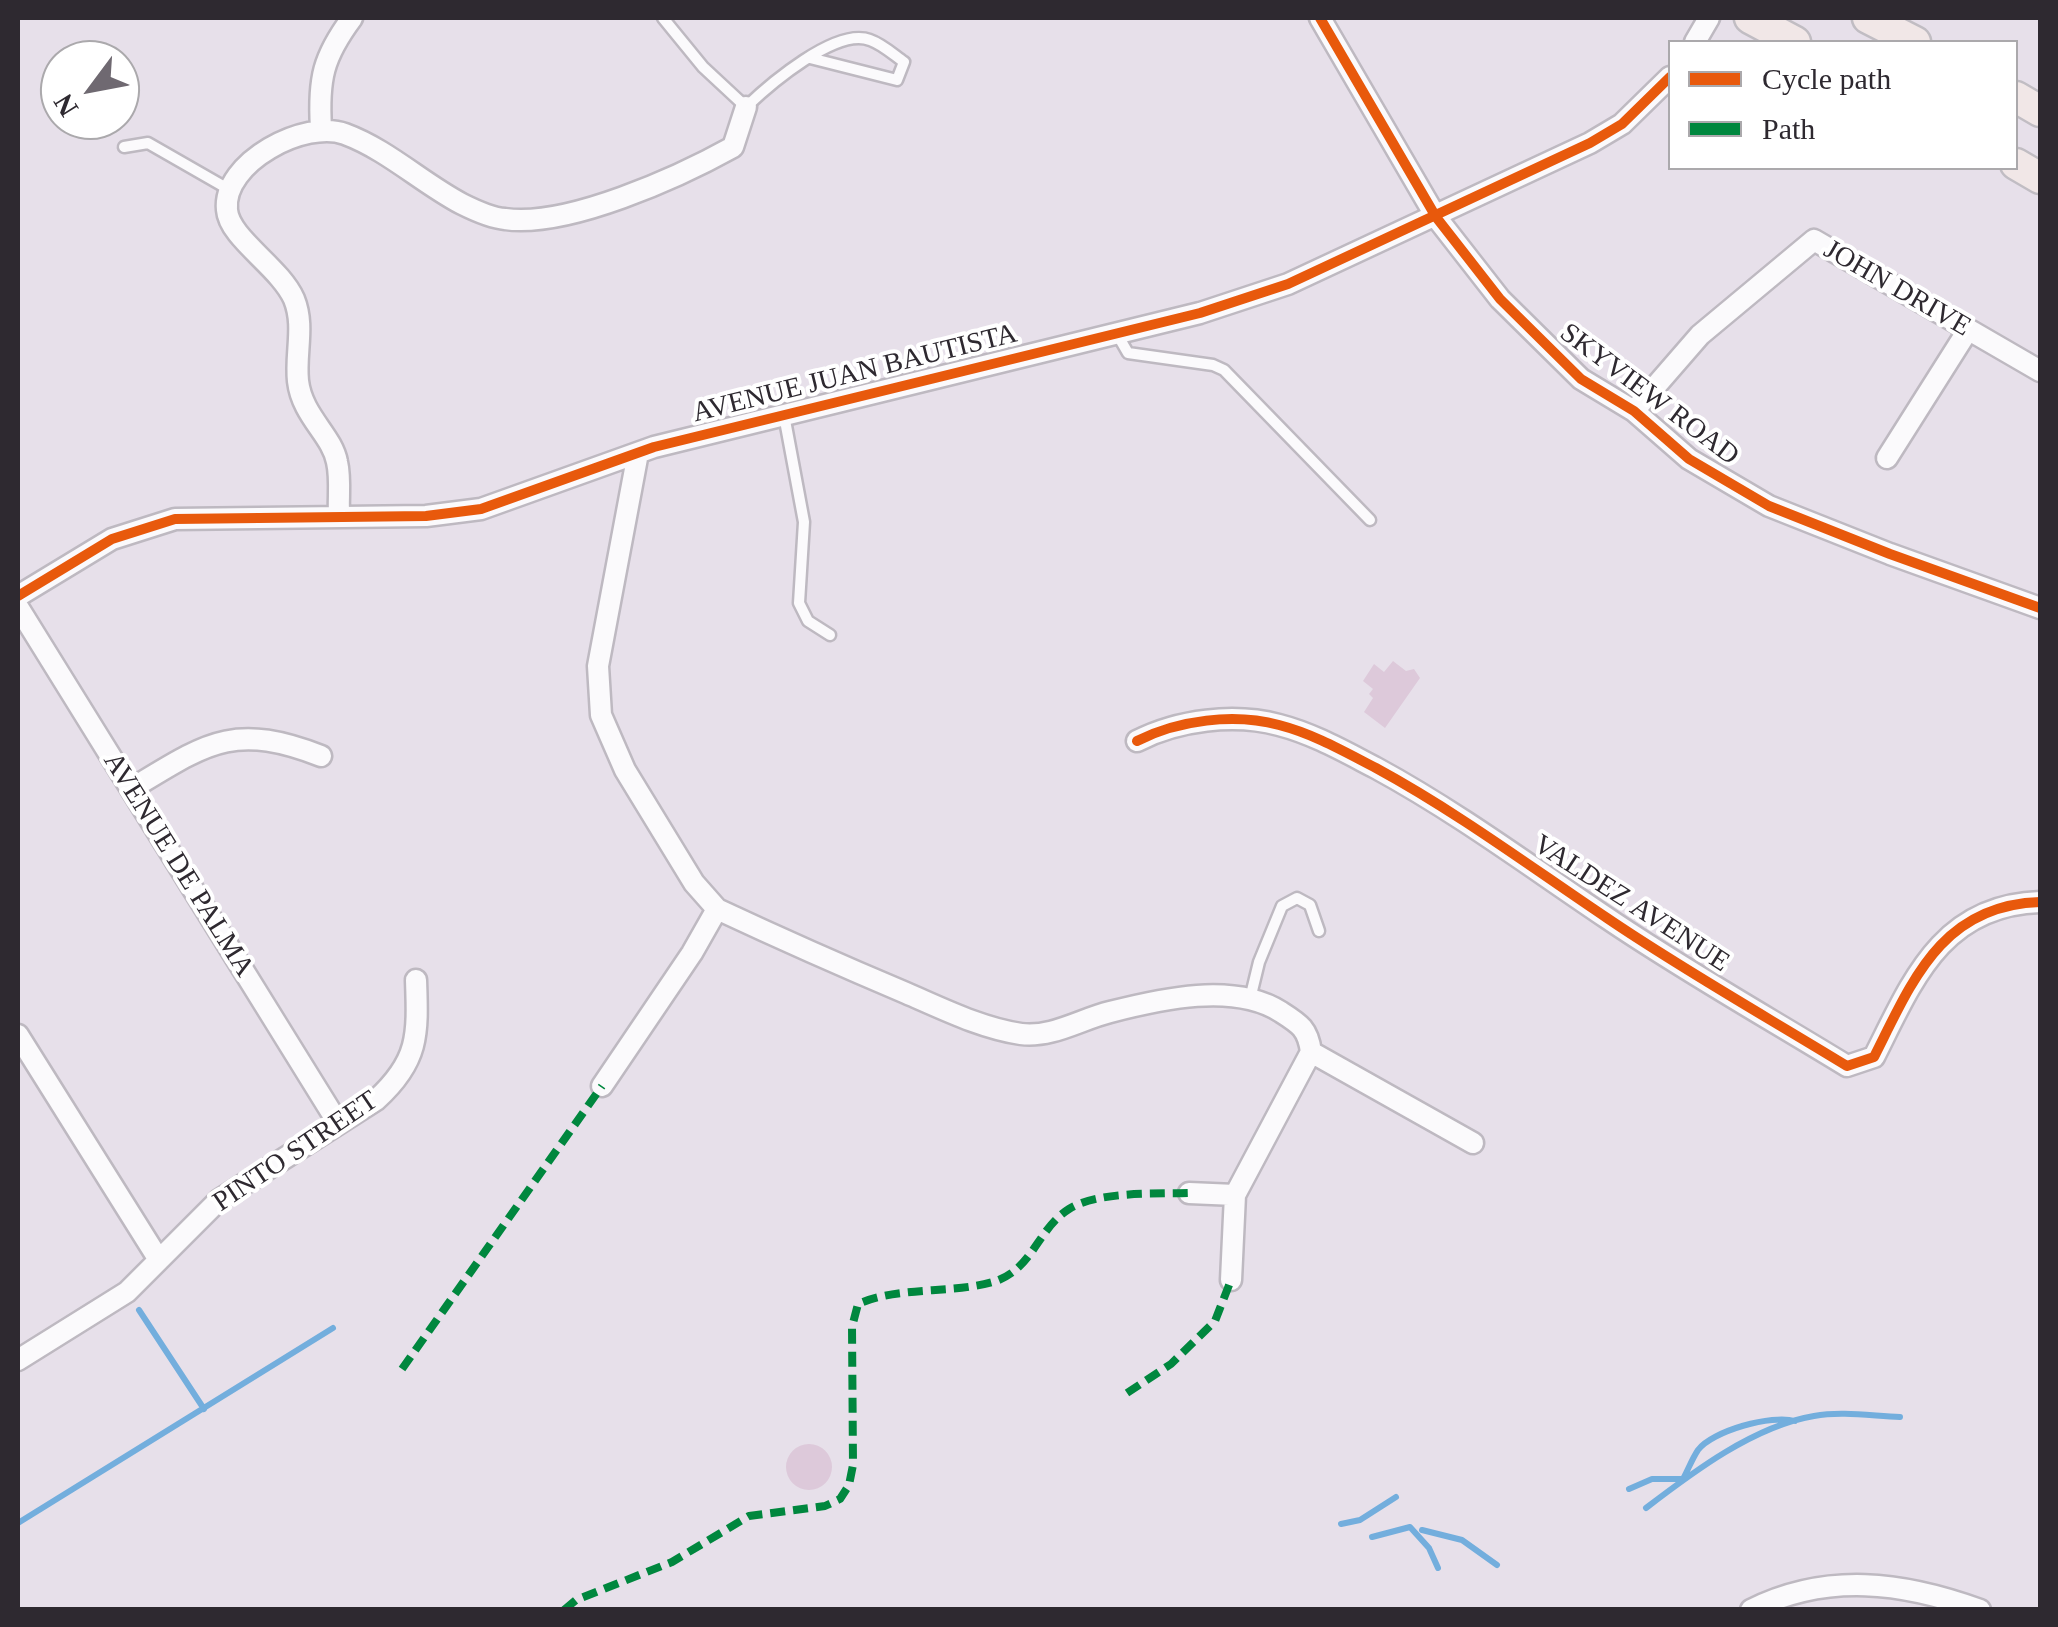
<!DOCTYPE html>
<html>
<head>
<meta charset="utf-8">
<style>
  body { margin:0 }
  #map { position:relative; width:2058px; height:1627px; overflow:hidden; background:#e7e0ea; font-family:Georgia,serif }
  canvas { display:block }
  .frame { position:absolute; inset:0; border:20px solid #2e2930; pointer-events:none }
  .legend { position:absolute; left:1668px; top:40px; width:350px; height:130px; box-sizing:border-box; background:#fff; border:2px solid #aba9ac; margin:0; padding:12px 18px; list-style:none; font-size:30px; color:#2e2930 }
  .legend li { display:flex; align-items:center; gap:20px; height:50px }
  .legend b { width:50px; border:2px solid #aba9ac }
  .north { position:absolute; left:40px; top:40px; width:100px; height:100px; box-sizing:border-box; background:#fff; border:2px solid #aba9ac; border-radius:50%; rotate:238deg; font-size:28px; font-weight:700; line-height:40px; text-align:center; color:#2e2930 }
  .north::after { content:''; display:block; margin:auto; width:35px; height:45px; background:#6f6971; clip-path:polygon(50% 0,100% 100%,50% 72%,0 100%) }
</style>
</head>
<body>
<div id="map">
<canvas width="2058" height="1627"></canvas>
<div class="frame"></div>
<ul class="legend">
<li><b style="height:12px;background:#e8590c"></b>Cycle path</li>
<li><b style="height:12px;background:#00873e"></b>Path</li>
</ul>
<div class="north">N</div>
</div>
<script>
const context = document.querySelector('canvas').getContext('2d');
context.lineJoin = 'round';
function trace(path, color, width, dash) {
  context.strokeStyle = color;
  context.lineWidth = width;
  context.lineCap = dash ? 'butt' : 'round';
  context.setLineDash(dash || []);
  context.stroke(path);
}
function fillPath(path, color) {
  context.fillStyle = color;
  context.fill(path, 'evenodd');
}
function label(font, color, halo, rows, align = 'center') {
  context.font = font + ' Georgia,serif';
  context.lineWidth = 8;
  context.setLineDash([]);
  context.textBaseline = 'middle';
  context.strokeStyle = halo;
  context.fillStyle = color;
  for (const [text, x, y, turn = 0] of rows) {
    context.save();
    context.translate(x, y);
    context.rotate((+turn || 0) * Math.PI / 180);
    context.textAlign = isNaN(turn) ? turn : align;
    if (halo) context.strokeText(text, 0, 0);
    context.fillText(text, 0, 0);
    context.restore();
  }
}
trace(new Path2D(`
  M139,1310l65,99
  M1629,1489l23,-10h31c5,-9 9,-20 15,-29 14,-19 74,-36 97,-29
  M1646,1508c47,-36 108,-82 168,-92 28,-5 58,0 86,1
  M18,1523l315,-195
  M1341,1524l19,-4 36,-23
  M1422,1530l40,10 35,25
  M1372,1537l38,-10 19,21 9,20`), '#73aedd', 6);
fillPath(new Path2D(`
  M1393,661l13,10 8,-2 6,9 -35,50 -21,-16 9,-14 -4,-4 4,-5 -10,-8 11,-17 10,8z
  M786 1467a23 23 0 1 1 46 0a23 23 0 1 1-46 0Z`), '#ddc9da');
const service = new Path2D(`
  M663,18l40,49 43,40c23,-22 90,-80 124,-67 12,4 24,15 34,22l-7,18 -87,-22
  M124,147l24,-4 82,47
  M1117,334l11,19 85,12 11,5 146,150
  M784,415l20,107 -5,81 9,18 22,14
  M1250,999l9,-37 23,-56 15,-8 13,7 9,26`);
const minor = new Path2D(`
  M1320,18l116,199 64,82 81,80 53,32 55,48 80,47 121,48 150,54
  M1695,42l14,-24
  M321,128c-3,-49 2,-71 31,-110
  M1634,411l66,-76 114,-95 226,131
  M1887,458l81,-128
  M339,515c-1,-17 2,-36 -2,-53 -5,-27 -35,-46 -39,-81 -3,-28 7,-55 -4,-82 -14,-32 -65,-61 -67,-89 -5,-48 79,-91 118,-76 43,16 77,49 117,70 12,6 30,14 43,15 62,9 174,-42 228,-72l13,-40
  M18,596l94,-57 63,-20 251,-3 55,-7 173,-62 546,-134 88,-29 302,-141 32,-19 48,-47
  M18,607l320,516
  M1137,741c41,-21 97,-28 142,-16 35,9 66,27 97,43 81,44 155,99 231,150 78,53 160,99 240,148l27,-9c38,-75 67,-152 166,-155
  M131,789c76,-46 102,-67 190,-33
  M717,909c62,29 125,57 189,84 37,16 75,35 115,41 31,4 60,-15 89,-22 51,-13 124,-30 171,0 19,12 27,17 30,40l-76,143 -46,-2
  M18,1035l141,225
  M1311,1052l162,91
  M602,1086l90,-133 25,-44 -23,-26 -69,-113 -24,-55 -3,-49 40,-213
  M1231,1280l4,-85
  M18,1360l109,-68 92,-92 157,-100c43,-39 42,-65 40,-120
  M1751,1610c76,-38 152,-28 229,0`);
const primary = new Path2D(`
  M1750,18l45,24
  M1868,18l47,24
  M2016,97l24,14
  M2016,164l24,14`);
trace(service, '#beb9c1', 15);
trace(minor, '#beb9c1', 25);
trace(primary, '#c1bdc3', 35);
trace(service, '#fbfafc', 10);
trace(minor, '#fbfafc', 20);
trace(primary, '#f1e7e7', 30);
trace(new Path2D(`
  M402,1369l200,-283
  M1127,1393l44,-29 44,-43 16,-41
  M564,1610l12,-10 96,-38 77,-46 76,-10 15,-7 9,-14 4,-20 -1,-138 6,-23c41,-18 92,-10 135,-22 40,-12 44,-53 76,-73 29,-18 86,-15 120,-16`), '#00873e', 8, [15, 8]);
trace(new Path2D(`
  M1320,18l116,199 64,82 81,80 53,32 55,48 80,47 121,48 150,54
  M18,596l94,-57 63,-20 251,-3 55,-7 173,-62 546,-134 88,-29 302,-141 32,-19 48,-47
  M1137,741c41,-21 97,-28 142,-16 35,9 66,27 97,43 81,44 155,99 231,150 78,53 160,99 240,148l27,-9c38,-75 67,-152 166,-155`), '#e8590c', 10);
label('28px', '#2e2930', '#fff', [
  ["JOHN DRIVE",1897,289,30],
  ["AVENUE JUAN BAUTISTA",855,374,-14],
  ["SKYVIEW ROAD",1649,395,37],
  ["AVENUE DE PALMA",178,865,58],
  ["VALDEZ AVENUE",1631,904,33],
  ["PINTO STREET",296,1152,-34]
]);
</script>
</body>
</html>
